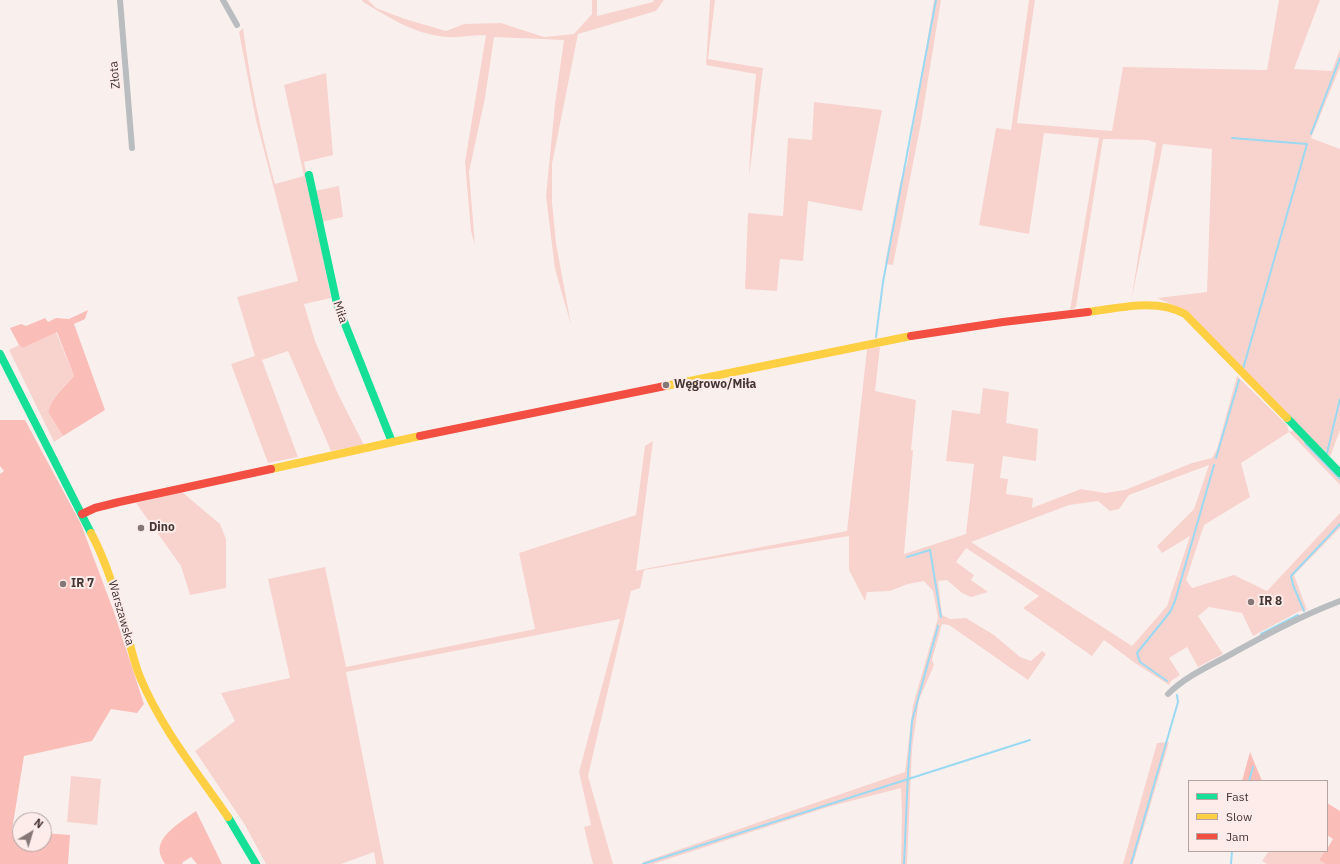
<!DOCTYPE html>
<html>
<head>
<meta charset="utf-8">
<style>
  body { margin:0 }
  #map { position:relative; width:1340px; height:864px; overflow:hidden; background:#f9f0ee; font-family:"IBM Plex Sans",sans-serif }
  canvas { display:block }
  .legend { position:absolute; left:1188px; top:780px; width:140px; height:72px; box-sizing:border-box; background:#fdecea; border:1px solid #b3a3a1; margin:0; padding:5px 7px; list-style:none; font-size:12px; color:#453634 }
  .legend li { display:flex; align-items:center; gap:8px; height:20px }
  .legend b { width:20px; border:1px solid #b3a3a1 }
  .north { position:absolute; left:12px; top:812px; width:40px; height:40px; box-sizing:border-box; background:#fdecea; border:1px solid #b3a3a1; border-radius:50%; rotate:38deg; font-size:11px; font-weight:700; line-height:16px; text-align:center; color:#453634 }
  .north::after { content:''; display:block; margin:auto; width:14px; height:18px; background:#847775; clip-path:polygon(50% 0,100% 100%,50% 72%,0 100%) }
</style>
</head>
<body>
<div id="map">
<canvas width="1340" height="864"></canvas>
<ul class="legend">
<li><b style="height:5px;background:#16e098"></b>Fast</li>
<li><b style="height:5px;background:#ffcf43"></b>Slow</li>
<li><b style="height:5px;background:#f24e42"></b>Jam</li>
</ul>
<div class="north">N</div>
</div>
<script>
const context = document.querySelector('canvas').getContext('2d');
context.lineJoin = 'round';
function fillPath(path, color) {
  context.fillStyle = color;
  context.fill(path, 'evenodd');
}
function trace(path, color, width, dash) {
  context.strokeStyle = color;
  context.lineWidth = width;
  context.lineCap = dash ? 'butt' : 'round';
  context.setLineDash(dash || []);
  context.stroke(path);
}
function label(font, color, halo, rows, align = 'center') {
  context.font = font + ' "IBM Plex Sans",sans-serif';
  context.lineWidth = 4;
  context.setLineDash([]);
  context.textBaseline = 'middle';
  context.strokeStyle = halo;
  context.fillStyle = color;
  for (const [text, x, y, turn = 0] of rows) {
    context.save();
    context.translate(x, y);
    context.rotate((+turn || 0) * Math.PI / 180);
    context.textAlign = isNaN(turn) ? turn : align;
    if (halo) context.strokeText(text, 0, 0);
    context.fillText(text, 0, 0);
    context.restore();
  }
}
fillPath(new Path2D(`
  M362,0h6l8,8 29,11 41,12 18,-7 37,-1 43,14 30,-3 18,-20v-14h5v16l56,-14 1,-2h10l-8,11 -78,23 -26,130v38l4,41 15,82 -16,-56 -9,-73 9,-92 9,-64 -70,-3 -9,61 -16,74 6,73 -4,-14 -6,-69 21,-127c-13,0 -27,3 -40,2 -32,-3 -56,-19 -83,-35z
  M710,0h5l-7,59 55,9 -14,109 2,-44 5,-59 -50,-9z
  M934,0h7l-20,123 -28,142 -8,-1 15,-81 7,-19z
  M1029,0h6l-18,123 95,8 11,-64 144,3 12,-70h41l-26,69 38,2 8,-22v18l-29,71 29,11v281l-10,27 -85,-84 -63,-64 -25,-11 50,-6 5,-143 -49,-5 -32,158 25,-159 -8,-3 -45,-1 -27,168 -6,3 29,-172 -55,-5 -15,101 -50,-9 17,-97 15,2z
  M243,28c7,53 18,105 32,156l29,-8 -20,-91 42,-12 7,82 -29,7 6,30 29,-6 4,31 -27,6 15,75 -27,6 11,37 23,53 26,51 -33,6 -43,-100 -26,9 36,97 -30,6 -37,-99 24,-8 -18,-59 61,-16 -42,-161 -17,-88z
  M814,102l68,8 -20,101 -54,-10 -5,60 -23,-2 -3,32 -32,-2 3,-76 35,3 5,-78 24,2z
  M56,332l18,44c-10,10 -22,21 -26,36l15,24 -9,6 -45,-92 10,-5 4,3z
  M880,347l-5,44 41,9 -5,50h2l-9,104 62,-20 8,-70 -28,-3 6,-51 28,4 3,-26 26,4 -3,31 32,6 -2,32 -33,-5 -3,22 8,1 -2,15 27,4 -1,10 49,-19 24,4 20,-3 67,-27 20,-5 5,-9 20,-73 50,49 2,7 6,-2 45,46v9l-51,-53 -48,31 9,34 -46,28 -18,55 6,8 42,-13 33,16 73,-78v15l-46,47 13,35 -7,1 -47,25 -11,-23 -33,-6 -11,9 25,38 -25,13 -11,-20 -18,11 11,17 -9,6 -2,4 -34,-22 -31,-23 -12,16 -69,-48 16,-12 -73,-48 -10,14 18,13 -3,5 17,12 -17,5 -9,-4 -15,-13 -9,1 4,34 8,4 16,-1 28,17 26,22 11,4 11,-10 4,3 -18,26 -79,-55 -7,-1 -10,36 2,5 -15,35 -7,49 -5,115h-6l1,-52 -1,-24 -73,19 -175,57h-9l-1,-2 262,-90 8,-67 25,-87 -5,-27 -9,-10 -16,3 -18,7 -23,1 -2,9 -16,-31v-34l-205,34 -4,18 -9,3 -43,185 25,88h-20l-9,-37 7,-2 -12,-53 41,-153 -274,53 38,192h-8l-2,-12 -33,12h-75l-21,-39 -50,-74 40,-30 -14,-28 69,-15 -22,-99 57,-12 21,100 189,-38 -16,-76 117,-38 9,-69 8,-5 -17,130 8,-2 203,-38 20,-182zM1209,465l-15,44 -37,37 5,7 28,-17 -23,70 -35,40 -161,-104 98,-37 29,-4 12,10 9,-2 10,-14z
  M182,492l38,32 6,15v49l-36,7 -9,-29 -45,-63z
  M1169,742l-36,122h-10l34,-121z
  M71,776l30,3 -4,46 -30,-3z
  M1269,851h56l-6,9 6,4h-58l-5,-3z`), '#f8d3ce');
fillPath(new Path2D(`
  M88,310l-3,9 -11,5 31,86 -42,26 -15,-24c4,-15 16,-25 26,-36l-17,-44 -34,16 -4,-3 -9,-17 11,-4 5,2 19,-8 3,4 8,-4 13,1z
  M0,420h25l56,104 33,88 30,92 -7,9 -26,-4 -19,32 -68,15 -12,74 8,1v13h24v-11l26,2 -2,29h-68v-390l4,-3 -4,-5z
  M1250,752l12,29h-20z
  M1327,803l13,8v53h-15l-6,-4 6,-9h2v-2l6,-10 -6,-4z
  M196,811l26,53h-25l-6,-7 -8,5 -1,2h-17c-3,-5 -7,-12 -5,-18 3,-14 25,-27 36,-35z`), '#fbbdb8');
trace(new Path2D(`
  M1311,134l29,-76
  M1232,138l75,6 -64,225
  M876,337l7,-55 53,-282
  M1305,443l35,36
  M1327,453l13,-54
  M1216,458l23,-78
  M907,557l23,-7 11,67
  M1304,611l-11,-26 -2,-9 49,-52
  M1261,634l37,-19
  M1167,681l-27,-19 -3,-9 33,-41 5,-11 39,-136
  M1249,781l4,-14
  M643,864l387,-124
  M904,864l4,-91 4,-52 26,-95
  M1131,864l47,-162 -1,-7
  M1231,864l1,-13`), '#9bd9f2', 2);
trace(new Path2D(`
  M120,0l12,148
  M223,0l14,25
  M1168,694c16,-16 37,-26 56,-36 38,-21 76,-42 116,-57`), '#b9bdbf', 6);
trace(new Path2D(`
  M309,175l28,129 55,138
  M0,354l91,179
  M1287,418l53,55
  M228,817l28,47`), '#16e098', 8);
trace(new Path2D(`
  M1088,312c32,-4 68,-14 97,2l102,104
  M665,386l246,-50
  M271,469l149,-33
  M91,533c17,32 26,66 36,100 4,14 7,30 13,44 21,51 57,95 88,140`), '#ffcf43', 8);
trace(new Path2D(`
  M911,336l92,-14 85,-10
  M420,436l245,-50
  M82,514l13,-6 24,-6 152,-33`), '#f24e42', 8);
for (const [x, y, r, color] of [
  [666,385,4,"#847775"],
  [141,528,4,"#847775"],
  [63,584,4,"#847775"],
  [1251,602,4,"#847775"]
]) {
  const dot = new Path2D();
  dot.arc(x, y, r, 0, 2 * Math.PI);
  context.fillStyle = color;
  context.fill(dot);
  trace(dot, '#fdecea', 1.5);
}
label('12px', '#453634', '#fdecea', [
  ["Złota",115,75,-95],
  ["Miła",340,312,72],
  ["Warszawska",121,613,74]
]);
label('bold 12px', '#453634', '#fdecea', [
  ["Węgrowo/Miła",674,385],
  ["Dino",149,528],
  ["IR 7",71,584],
  ["IR 8",1259,602]
], 'left');
</script>
</body>
</html>
